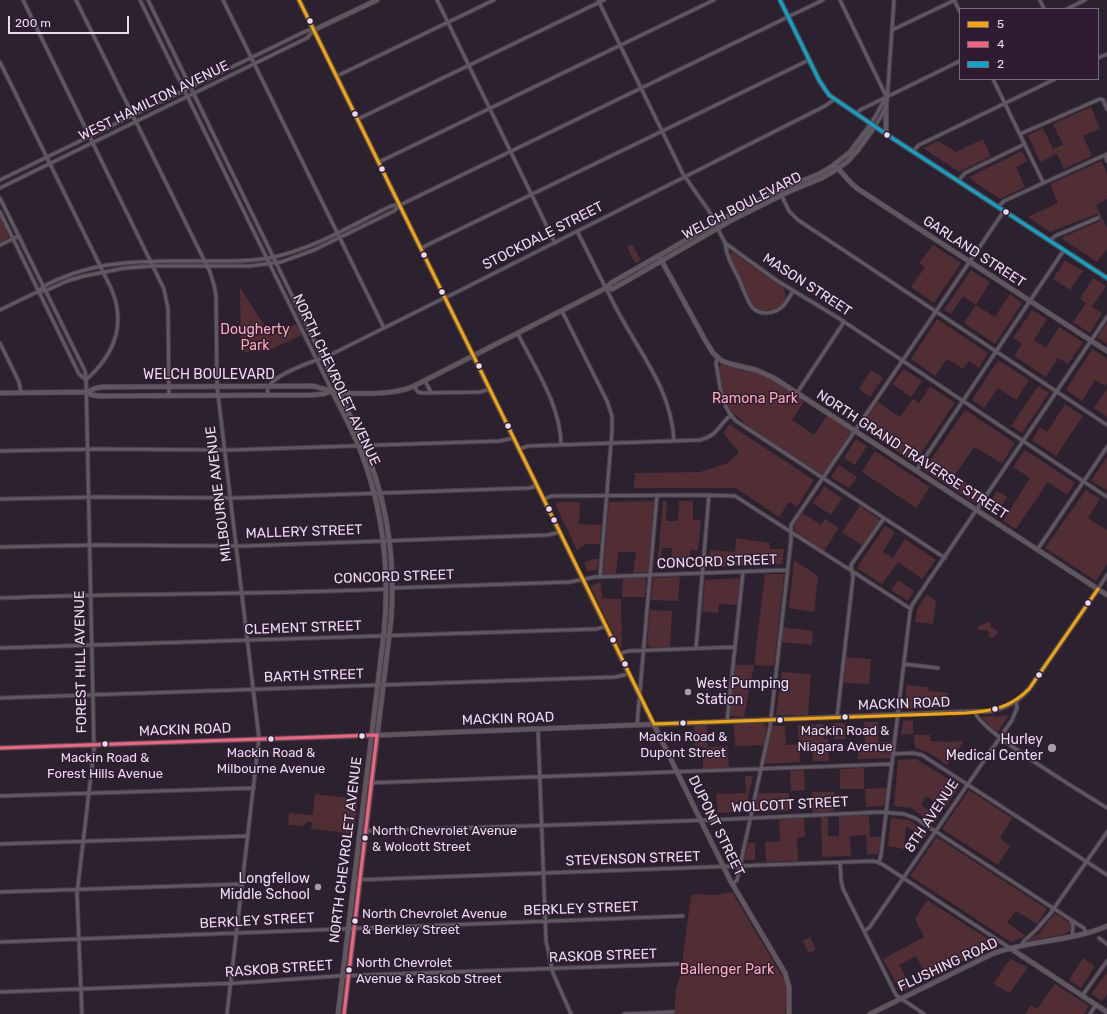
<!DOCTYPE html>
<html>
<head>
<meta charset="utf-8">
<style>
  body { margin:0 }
  #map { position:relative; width:1107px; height:1014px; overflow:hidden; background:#2c212e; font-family:Rubik,sans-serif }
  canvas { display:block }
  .legend { position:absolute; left:959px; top:8px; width:140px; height:72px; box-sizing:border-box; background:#2f1c33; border:1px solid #79697d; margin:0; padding:5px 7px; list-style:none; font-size:12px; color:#e9dcec }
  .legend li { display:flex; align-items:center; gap:8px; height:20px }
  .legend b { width:20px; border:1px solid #79697d }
  .scale { position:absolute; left:8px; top:16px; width:121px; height:18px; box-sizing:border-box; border:2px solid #e9dcec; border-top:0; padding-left:5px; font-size:12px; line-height:14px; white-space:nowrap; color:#e9dcec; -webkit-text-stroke:3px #2f1c33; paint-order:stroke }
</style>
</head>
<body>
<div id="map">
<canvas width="1107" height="1014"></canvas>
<ul class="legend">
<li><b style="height:5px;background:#f7a600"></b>5</li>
<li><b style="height:5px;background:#f8607d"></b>4</li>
<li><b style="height:5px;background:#00a9ce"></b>2</li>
</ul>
<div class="scale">200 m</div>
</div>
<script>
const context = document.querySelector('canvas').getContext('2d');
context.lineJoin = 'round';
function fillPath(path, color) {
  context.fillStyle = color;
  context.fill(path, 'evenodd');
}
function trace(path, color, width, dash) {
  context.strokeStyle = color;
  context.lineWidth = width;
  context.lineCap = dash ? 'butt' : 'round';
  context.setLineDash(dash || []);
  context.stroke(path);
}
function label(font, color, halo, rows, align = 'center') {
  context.font = font + ' Rubik,sans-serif';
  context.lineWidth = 3;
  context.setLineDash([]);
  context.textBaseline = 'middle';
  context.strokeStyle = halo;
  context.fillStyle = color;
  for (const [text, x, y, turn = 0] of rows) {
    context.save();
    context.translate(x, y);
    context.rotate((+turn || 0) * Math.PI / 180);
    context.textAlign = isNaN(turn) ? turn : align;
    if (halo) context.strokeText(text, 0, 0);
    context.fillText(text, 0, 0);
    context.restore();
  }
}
fillPath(new Path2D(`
  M1091,107l9,22 -17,7 9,20 -28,13 -7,-15 -17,8 -12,-27 15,-7 10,21 10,-4 -10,-21z
  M983,139l8,17 -32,16 -36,-24 15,-7 18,11z
  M1022,151l5,10 -11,6 9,20 -25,12 -31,-21v-1z
  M1101,161l6,12v26l-11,6 11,23v21l-10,13 -36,-24 39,-17 -3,-7 -47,18 -22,-15 30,-14 -8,-19z
  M0,216l9,20 -1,2 -8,4z
  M632,244l9,16 -6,3 -8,-16z
  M933,245l28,18 -27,40 -23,-16 14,-20 -6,-4z
  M733,252l50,36c12,15 -16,30 -30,18l-24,-50 2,-3z
  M1065,260l18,11 -13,19 -17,-11z
  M971,270l19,12 -14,23 19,12 15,-23 12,9 -27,41 -31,-21 12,-18 -13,-9 -12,18 -7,-4z
  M1093,278l13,8 -14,21 10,6 -12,20 -17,-11 13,-19 -6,-4z
  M240,287l31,49 25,-12 6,11 -35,16 -26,1z
  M1032,310l15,9 -13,21 12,8 13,-21 24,15 -15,22 -10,-6 -12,19 -32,-21 8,-12 -9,-6z
  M937,319l51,34 -9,15 -10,-7 -6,8 -16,-10 -12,17 -24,-17z
  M1107,323v21l-10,-7z
  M1092,349l15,9v25l-2,3 -10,-6 -13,21 -16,-11z
  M998,360l31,20 -13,20 -18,-12 -14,20 -12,-8z
  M721,364l34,8 14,5 36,23 -13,20 22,15 13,-20 24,17 -29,43c-20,-14 -87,-52 -95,-71 -5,-11 -6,-24 -8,-36z
  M904,369l18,12 -11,16 -19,-13z
  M871,370l12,8 -13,19 -11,-8z
  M930,386l25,17 -41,60 -53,-36 17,-25 22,15 13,-18 6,4z
  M1038,386l11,7 -27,40 -11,-7z
  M1107,389v28l-13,-9z
  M1065,404l18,12 -27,40 -24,-16 8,-13 7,5z
  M965,410l50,33 -13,20 -28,-16 -19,28 26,18 -6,10 -51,-33z
  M730,424l6,5 78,51 -17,27 -8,-5 -10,15 -43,-29h-102l1,-15 65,-1 28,-9 11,-11 -16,-19z
  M856,439l11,7 -12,19 -11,-7z
  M1025,450l50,33 -8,12 -19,-13 -32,47 -13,-8 27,-43 -17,-11z
  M875,451l55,36 -14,21 -54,-36z
  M1107,457v33l-16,-9z
  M839,465l18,12 -8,11 -18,-11z
  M824,486l18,12 -11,17 -18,-12z
  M1086,490l14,9 -12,19 19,12v34l-11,17 -51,-33z
  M997,491l10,6 -12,19 -10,-7z
  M654,501l-6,71 -15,1 3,-21h-18l-2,22h-13l6,-72z
  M663,501h4l-1,20h12l1,-20h14v19h8l-3,30h-8v17l-19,1 1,-20h-10l-2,21h-3z
  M559,502h21l-1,22 22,1 -1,19h-14l-9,6 -21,-44v-3z
  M860,506l20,14 -18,25 -20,-13z
  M802,513l19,12 4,-6 14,9 -15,23 -29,-20 -1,-6z
  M885,526l10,6 -12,20 10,6 12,-19 31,21 -14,19 -24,-17 -16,22 -25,-16z
  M736,538l34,5v6h14l-2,15 -73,3 1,-17 25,2z
  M592,559h7l-2,11 -10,1 -3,-8z
  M794,560l24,16 -4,36 -25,-4z
  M765,574h19l-10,92 -20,-1 -10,52 -14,-1 5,-51h19z
  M644,577l2,1 -1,19h-23l1,-19z
  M680,577l-2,24 -27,-1 2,-22z
  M740,578l-2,27 -19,-1 -1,9 -16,-2 3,-31z
  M898,580l16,11 -6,10 -17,-11z
  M598,583h3l1,15 19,1 1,49 -3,-2 -28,-58v-2z
  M927,594l9,7 -3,23 -18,-2 2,-13z
  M650,610l22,1 -2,36h-19l-4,-3z
  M990,621l1,6 7,5 -4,5 -3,1 -2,-1v-4l-2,-3h-7l-3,-3z
  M783,627l30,4 -1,14 -31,-3z
  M846,657l25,2 -2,25 -25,-1z
  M782,672l29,2 -3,41h-32z
  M907,685l21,2 1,4 19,2 -2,15 -42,1z
  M1009,715l-12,18 -16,-16 14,-1v1h3l1,-1z
  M913,720v14l-12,1 2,-14z
  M864,722h14l1,20h14l-3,16 -32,1 -1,-16h8z
  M734,723h31l-1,3h3l-3,19 -29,1z
  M833,723h12v16h-11z
  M823,724l1,15h4l1,22h-16l-1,-17h-13l1,18 -35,2 6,-38h14l1,19 13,-1 -1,-19z
  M707,725l1,22 19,-1 2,22 -26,2v-23l-8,-1 -1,-20z
  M914,735h17l-1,6 19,1 15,-1 -17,24c-10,-7 -20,-15 -32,-17z
  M916,759l44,27 -15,22 -19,-12 -5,9 18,12 -5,7 -23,-16 -17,-2 4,-46z
  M864,768v21h-24v-20z
  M804,770l1,20 -14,1 -1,-20z
  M745,776h8l-8,36 -27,1 -2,-19 30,-1z
  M887,788l-3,18 -18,1 -1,-18z
  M969,790l43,28 -12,20 10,8 -12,19 -56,-36z
  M812,792h22v19l-21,2z
  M758,793h31l1,18 -36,1z
  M315,794l43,5 -4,35 -43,-5 1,-7h-5l-4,4 -15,-1 1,-12 24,2z
  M869,815l1,22h11l-3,17h-11l-1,-19 -16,1 1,20 -29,1 -1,-41h7v20h11v-20z
  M804,817l1,20 -8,1 1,23 -32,1 -1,-20 15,-1 -1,-22z
  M891,818l18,2 19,13 -4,5 -18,-12 -2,23 -16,-3z
  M937,837l110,72 -10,15 -21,-13 -9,11 19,14 -15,6 -101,-66z
  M748,843h7v17h-11z
  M732,892l53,89 2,10 -2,23h-111l2,-26 6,-17 1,-16 8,-59 3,-2 21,1z
  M927,900l69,44 -68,35 -12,-23 -17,9 12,22 -10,5 -18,-33 41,-22 -9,-18z
  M1054,914l4,1 11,7 2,5 -2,5 -4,2 -37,7 -1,-1 12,-6z
  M810,937l6,13 -7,3 -6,-12z
  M1083,958l12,8 -14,22 -12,-8z
  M1010,959l18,8 -18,26 -17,-9z
  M1106,974h1v21l-5,6 -11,-7z
  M1055,984l34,22 -5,8h-59l6,-9 6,4z`), '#502e34');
const street = new Path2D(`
  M23,0l141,289 4,20 1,86
  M76,0l134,272 4,13 2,11 1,90 42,352 -32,276
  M140,0l192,391
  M148,0l191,392
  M223,0l161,328
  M437,0l118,243
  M598,0l85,174 26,37 16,32 51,37 64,39 267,178
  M840,0l46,96
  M954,0l6,12
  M1040,0l4,9
  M1067,9l18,-9
  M892,30l63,-30
  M1098,58l9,-4
  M0,62l111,226c16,37 3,67 -25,92
  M337,76l157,-76
  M993,79l50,103
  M856,114l4,-4 100,-49
  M358,119l246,-119
  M871,124l14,-25
  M875,126l7,-11 5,-13 7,-102
  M1020,134l80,-35 3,1 4,9
  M913,151l6,-6 136,-66
  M1105,155l2,6
  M379,162l335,-162
  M0,180l304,-148 5,-2h5
  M958,181l7,-8 60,-29
  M0,188l307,-150 7,-8
  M779,190l10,21 9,9 309,205
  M0,198l85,173 1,6 8,372 -17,145 5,120
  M998,207l6,-6 103,-47
  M0,212l79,162 7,6
  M577,231c15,29 29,59 45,88 22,39 50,75 52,122
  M1050,241l5,-5 43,-18
  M725,242c1,14 8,25 14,37 4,9 7,20 13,28 8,9 23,7 31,-1 4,-4 7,-10 10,-15
  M0,245l19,-9
  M421,248l388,-188
  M39,291c4,-6 13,-9 20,-12 48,-21 102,-18 153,-18 19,0 38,1 57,-3 43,-8 83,-33 122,-52l5,-1h4
  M0,310l39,-19h6l22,-10 17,-5 41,-8 28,-2h97l31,-4 33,-12 80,-39 6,-6 423,-205
  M562,311l45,90 5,15v15l-12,146
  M518,334c17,34 43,72 43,111
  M0,343l19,39 2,11
  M717,358l-1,5c4,21 4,42 20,58l209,137
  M425,381l6,11
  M414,386l4,6 5,1 57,-1 10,-3
  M797,393l47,-71
  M267,395c1,-3 0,-7 2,-9 8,-13 45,-25 59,-30l110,-55 15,-7 372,-188 10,-7
  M519,449l9,-3 172,-6c19,-5 18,-15 31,-25
  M0,451l97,-2 134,1 269,-9 13,-3
  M916,471l148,-221
  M0,499l98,-2 139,1 292,-10 8,-2
  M543,499l9,-3 151,-1 32,1 176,113
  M0,547l96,-2 147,1 305,-11 12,-3
  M1037,550l70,-103
  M392,588l178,-6 25,-5 192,-7
  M1098,589l9,-14
  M0,598c129,-5 257,-3 386,-9
  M0,648l597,-19 9,-3
  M696,648l13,-153
  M619,654l9,-3 107,-4
  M904,664l34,4
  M0,698l615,-21 14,-3
  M975,712c4,19 110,82 132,96
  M837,718l16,-141 -2,-12 33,-47
  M727,722l16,-150
  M637,725l20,-230
  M538,729l8,212 7,32 18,41
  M893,754l20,-1 9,2 185,120
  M366,783l526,-19
  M0,796l254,-8
  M366,831l345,-11 169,-8 24,2 11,4 164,107 5,3 2,6
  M0,844l248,-8
  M840,862l1,18 2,9 53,106 28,19
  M879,862l2,-7 29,-243 2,-7 195,-288
  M354,880l520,-19 8,3 128,84
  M732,885l5,-5 33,-153 21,-187v-15l213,-314
  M0,892l243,-8
  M1071,921l2,4 -1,12
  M864,931l5,-3 143,-208 5,-12 -1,-7
  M1099,938l8,6
  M0,942l683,-26
  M1021,946l3,-5 12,-11 14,-16 57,-82
  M0,992l238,-9 99,-7 341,-12
  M1082,996l25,-35
  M624,1014l49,-2
  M1090,1014l6,-9`);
const secondary = new Path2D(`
  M299,0l431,880 55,93 4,14v27
  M780,0l39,80 10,15 57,39 221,144
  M314,30l63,-30
  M886,104v30
  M835,165l16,18 7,6 249,162
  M659,256l46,84 8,13 9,8 9,3 25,6 18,8 333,217
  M606,288l6,1 11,-6 109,-63 56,-28 34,-14 12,-7 13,-9 11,-12 17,-24
  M332,391c10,20 21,40 29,61 22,58 29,118 23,180l-46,382
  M87,392l5,3 9,1 211,-1 11,-1 9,-3
  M339,392c11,24 23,47 32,72 18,50 24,105 20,157l-47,393
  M0,393l87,-1 9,-4 7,-1 209,-1c7,1 14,4 21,5 20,4 63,4 81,-5l192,-98 5,-5 110,-63 58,-30 40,-16 12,-7 19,-15 21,-28
  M0,748l382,-13 608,-24c16,-3 28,-10 39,-22l69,-100
  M1010,948l97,64
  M870,1014l122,-60c37,-14 78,-12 115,-28`);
trace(street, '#473d48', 5);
trace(secondary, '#473d48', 6);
trace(street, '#5f5761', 3);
trace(secondary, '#605660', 4.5);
trace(new Path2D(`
  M299,0l355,724
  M654,724l312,-11c26,-2 44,-5 63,-24l69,-100`), '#f7a600', 3);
trace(new Path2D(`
  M0,748l377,-13 -33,279`), '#f8607d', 3);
trace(new Path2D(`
  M780,0l39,80 10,15 57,39 221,144`), '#00a9ce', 3);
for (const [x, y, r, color] of [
  [310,21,3.5,"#e9dcec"],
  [355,114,3.5,"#e9dcec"],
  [887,135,3.5,"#e9dcec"],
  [382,169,3.5,"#e9dcec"],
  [1006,212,3.5,"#e9dcec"],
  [424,255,3.5,"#e9dcec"],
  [442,292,3.5,"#e9dcec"],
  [479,366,3.5,"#e9dcec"],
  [508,426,3.5,"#e9dcec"],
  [549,509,3.5,"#e9dcec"],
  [554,520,3.5,"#e9dcec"],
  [1088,603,3.5,"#e9dcec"],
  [613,640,3.5,"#e9dcec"],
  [625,664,3.5,"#e9dcec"],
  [1039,675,3.5,"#e9dcec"],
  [688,692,4,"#a79baa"],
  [995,709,3.5,"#e9dcec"],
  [845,717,3.5,"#e9dcec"],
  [780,720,3.5,"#e9dcec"],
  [683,723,3.5,"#e9dcec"],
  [362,736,3.5,"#e9dcec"],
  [271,739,3.5,"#e9dcec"],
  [105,744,3.5,"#e9dcec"],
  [1052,748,5,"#a79baa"],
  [365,838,3.5,"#e9dcec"],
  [318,887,4,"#a79baa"],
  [355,921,3.5,"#e9dcec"],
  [349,970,3.5,"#e9dcec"]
]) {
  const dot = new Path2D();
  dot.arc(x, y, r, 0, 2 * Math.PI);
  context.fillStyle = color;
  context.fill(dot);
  trace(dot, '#2f1c33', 1.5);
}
label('13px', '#e9dcec', '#2f1c33', [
  ["Mackin Road &",845,731],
  ["Niagara Avenue",845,747],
  ["Mackin Road &",683,737],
  ["Dupont Street",683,753],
  ["Mackin Road &",271,753],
  ["Milbourne Avenue",271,769],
  ["Mackin Road &",105,758],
  ["Forest Hills Avenue",105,774],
  ["North Chevrolet Avenue",372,831,"left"],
  ["& Wolcott Street",372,847,"left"],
  ["North Chevrolet Avenue",362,914,"left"],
  ["& Berkley Street",362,930,"left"],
  ["North Chevrolet",356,963,"left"],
  ["Avenue & Raskob Street",356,979,"left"]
]);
label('14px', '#e9dcec', '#2f1c33', [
  ["WEST HAMILTON AVENUE",154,101,-26],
  ["WELCH BOULEVARD",742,206,-27],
  ["STOCKDALE STREET",543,236,-27],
  ["GARLAND STREET",974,252,33],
  ["MASON STREET",807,285,33],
  ["WELCH BOULEVARD",209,375],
  ["NORTH CHEVROLET AVENUE",336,380,65],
  ["NORTH GRAND TRAVERSE STREET",912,455,33],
  ["MILBOURNE AVENUE",219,494,-97],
  ["MALLERY STREET",304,532,-2],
  ["CONCORD STREET",717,562,-2],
  ["CONCORD STREET",394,577,-2],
  ["CLEMENT STREET",303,628,-2],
  ["FOREST HILL AVENUE",81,662,-91],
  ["BARTH STREET",314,676,-2],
  ["MACKIN ROAD",904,704,-2],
  ["MACKIN ROAD",508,719,-2],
  ["MACKIN ROAD",185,730,-2],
  ["WOLCOTT STREET",790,805,-3],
  ["8TH AVENUE",932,816,-56],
  ["DUPONT STREET",716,826,64],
  ["NORTH CHEVROLET AVENUE",346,850,-83],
  ["STEVENSON STREET",633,859,-2],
  ["BERKLEY STREET",581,909,-2],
  ["BERKLEY STREET",257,921,-3],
  ["RASKOB STREET",603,956,-2],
  ["FLUSHING ROAD",948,965,-25],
  ["RASKOB STREET",279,969,-4]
]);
label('14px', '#fcabb4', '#2f1c33', [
  ["Dougherty",255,330],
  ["Park",255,346],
  ["Ramona Park",755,399],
  ["Ballenger Park",727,970]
]);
label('14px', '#e9dcec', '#2f1c33', [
  ["West Pumping",696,684,"left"],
  ["Station",696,700,"left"],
  ["Hurley",1043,740],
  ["Medical Center",1043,756],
  ["Longfellow",310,879],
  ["Middle School",310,895]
], 'right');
</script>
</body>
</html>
